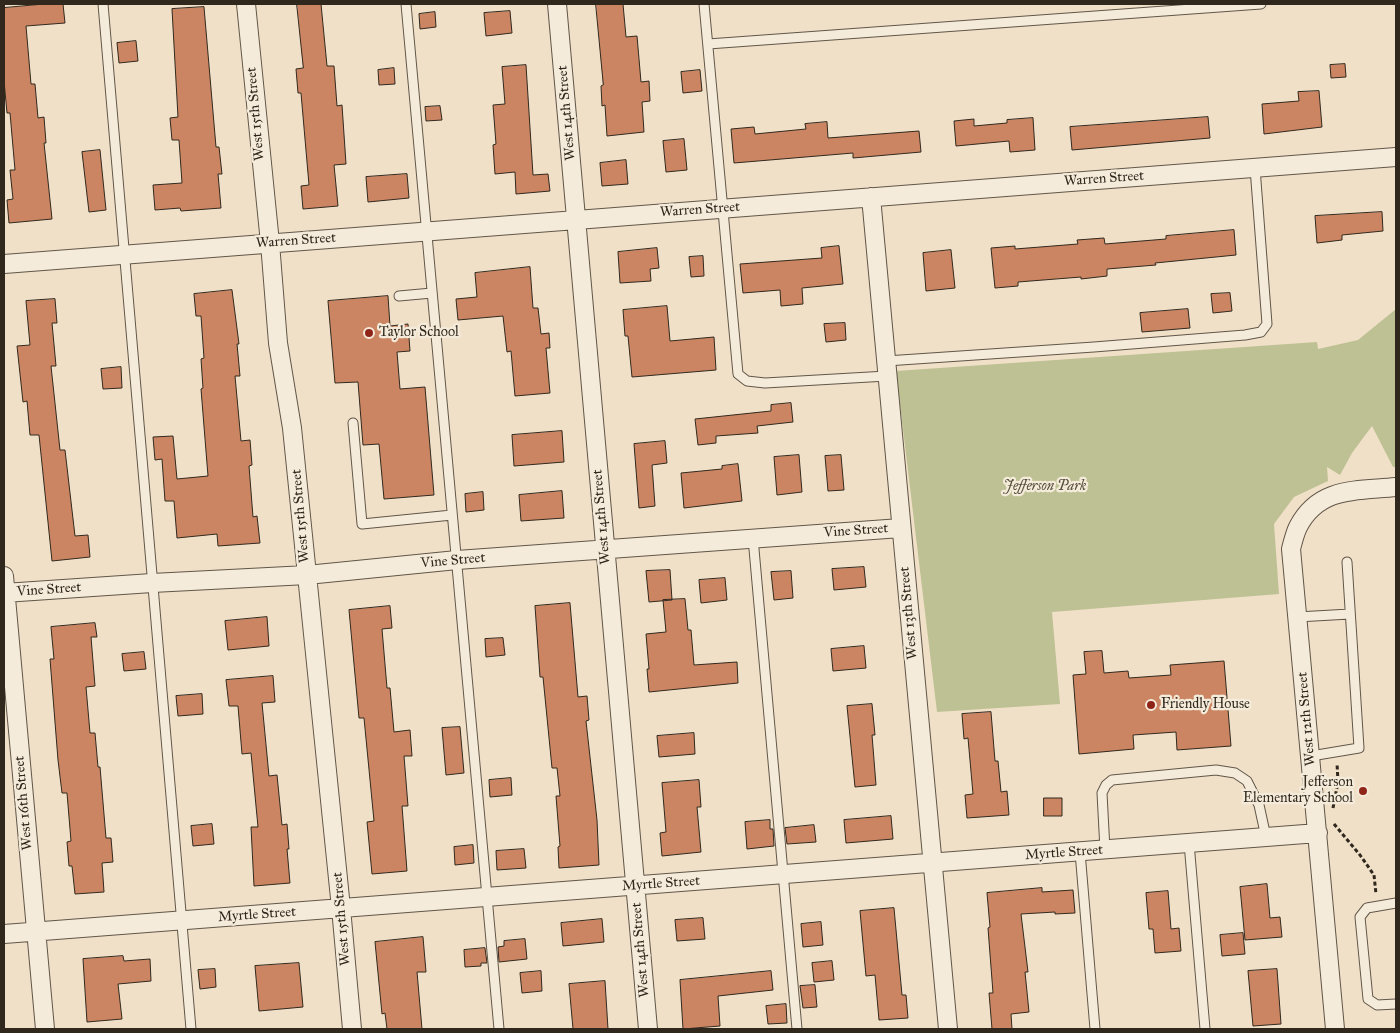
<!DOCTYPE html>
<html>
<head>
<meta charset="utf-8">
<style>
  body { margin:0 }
  #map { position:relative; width:1400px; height:1033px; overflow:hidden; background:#f0e0c8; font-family:"IM FELL Great Primer",serif }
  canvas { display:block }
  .frame { position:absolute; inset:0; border:5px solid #31281d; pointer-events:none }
</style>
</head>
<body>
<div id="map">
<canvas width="1400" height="1033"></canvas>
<div class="frame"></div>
</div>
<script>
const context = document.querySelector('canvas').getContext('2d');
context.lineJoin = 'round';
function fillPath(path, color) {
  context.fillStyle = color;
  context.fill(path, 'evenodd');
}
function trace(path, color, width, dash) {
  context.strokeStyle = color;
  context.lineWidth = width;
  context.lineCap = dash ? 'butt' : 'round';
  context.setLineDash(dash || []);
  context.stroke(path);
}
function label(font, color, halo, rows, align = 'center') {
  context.font = font + ' "IM FELL Great Primer",serif';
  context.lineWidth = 4.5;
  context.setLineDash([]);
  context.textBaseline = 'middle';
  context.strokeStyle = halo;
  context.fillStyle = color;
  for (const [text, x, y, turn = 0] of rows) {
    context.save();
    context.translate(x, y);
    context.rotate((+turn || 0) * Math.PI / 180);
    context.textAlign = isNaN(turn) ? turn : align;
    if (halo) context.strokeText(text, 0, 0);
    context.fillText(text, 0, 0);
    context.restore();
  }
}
fillPath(new Path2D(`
  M1396,309v158h-3l-21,-41 -20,27 -12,22 -13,-8 1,14 -34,16 -20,27 5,70 -227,18 8,92 -123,8 -41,-341 421,-29 1,7 40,-9z`), '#bec193');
const building = new Path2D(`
  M44,4h19l2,19 -39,3 5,58h4l3,34 6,-1 2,26h-2l8,76 -43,4 -2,-23 6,-1 -3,-29h5l-5,-57h-3l-3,-32v-73z
  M297,4h24l6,62h7l3,40 5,-1 4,59 -12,1 4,41 -35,3 -2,-23 8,-1 -8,-92h-3l-2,-24 7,-1z
  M596,4h27l3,33 11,-1 4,46 8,-1 1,20 -8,1 2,30 -37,4 -2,-31 -3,1 -1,-20 2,-1z
  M204,7l12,140h3l3,27h-4l3,34 -40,3 -1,-3 -25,2 -2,-25 29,-2 -3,-43h-7l-2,-22 8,-1 -6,-108z
  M510,11l2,22 -26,3 -2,-23z
  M435,12l1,15 -16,2 -1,-15z
  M136,41l2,20 -19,2 -2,-20z
  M1345,64l1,13 -15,1 -1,-13z
  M526,65l7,110 15,-1 2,17 -34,3 -1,-22 -20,2 -2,-29 3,-1 -3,-39 12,-1 -3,-37z
  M394,68l1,16 -16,1 -1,-15z
  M700,70l2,21 -19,2 -2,-21z
  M1319,91l3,36 -58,7 -2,-30 37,-3 -1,-9z
  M440,106l2,14 -16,1 -1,-14z
  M1208,117l2,21 -138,12 -2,-23z
  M1033,118l2,32 -25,2 -1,-11 -53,5 -2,-25 20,-2v7l33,-3v-3z
  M827,122l1,16 91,-7 2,21 -68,6v-5l-119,10 -3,-34 23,-2 1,7 51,-5 -1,-5z
  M684,139l3,31 -21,2 -3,-31z
  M100,150l6,60 -17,2 -7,-60z
  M626,160l2,24 -26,2 -2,-23z
  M407,174l2,24 -41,4 -2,-25z
  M1382,212l1,19 -41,4v5l-25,3 -2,-27z
  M1234,230l2,25 -81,8 1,2 -49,4v7l-26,3v-2l-63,5v4l-23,2 -4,-40 24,-2v3l63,-5 -1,-4 27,-2 1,6 61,-5v-3z
  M839,246l4,38 -41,4 1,16 -22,2 -1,-16 -37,3 -3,-29 82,-6 -1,-10z
  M657,248l2,20 -9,1 1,12 -31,2 -2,-31z
  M951,250l4,38 -29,3 -3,-38z
  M703,256l1,20 -13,1 -2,-20z
  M530,267l3,41h5l3,26 8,-1 1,15h-4l4,45 -35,3 -4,-45 -4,1 -4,-36 -45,4 -2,-21 21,-2 -2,-24z
  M232,290l7,54h-2l3,32h-5l6,65 9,-1 2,25 -3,1 4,51 4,-1 3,27 -42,3 -1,-12 -40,4 -3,-37h-9l-3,-42 -7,1 -2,-23 20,-1 4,43 31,-3 -7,-87 2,-1 -2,-29 3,-1 -3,-42h-5l-2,-22z
  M1230,293l2,18 -19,2 -2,-19z
  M388,296l2,30 18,-2 2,27 -13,1 3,37 25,-2 9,108 -50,4 -5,-55 -16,1 -5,-63 -23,1 -7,-82z
  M55,299l2,24h-5l4,43h-5l9,84h5l10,86 13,-1 2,22 -38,4 -13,-126h-9l-3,-34 -4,1 -6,-56 13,-1 -4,-44z
  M667,306l3,35 44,-4 2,33 -84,7 -4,-41h-3l-2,-26z
  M1188,309l2,19 -48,4 -2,-19z
  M845,323l1,17 -20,2 -2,-18z
  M121,367l1,21 -19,1 -2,-20z
  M791,403l2,19 -36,4 1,7 -42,3v7l-18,2 -3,-26 76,-8v-6z
  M562,431l2,31 -50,4 -2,-31z
  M665,441l2,22 -15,2 3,41 -16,2 -5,-64z
  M799,455l3,37 -25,3 -3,-38z
  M841,455l3,35 -16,1 -3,-35z
  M738,464l4,37 -58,7 -3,-35 41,-4v-3z
  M562,491l2,27 -43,3 -2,-26z
  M483,492l1,18 -18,2 -1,-18z
  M864,567l2,20 -32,3 -2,-21z
  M670,570l2,30 -23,2 -3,-31z
  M791,571l2,27 -19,2 -3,-28z
  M725,578l2,22 -26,3 -2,-23z
  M685,599l3,31h3l3,35 43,-3 1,21 -89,9 -2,-23h2l-3,-35 20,-2 -3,-32z
  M570,603l8,94 9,-1 2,24 -3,1 11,99 2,45 -40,3 -1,-21 2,-1 -4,-50h4l-3,-28h-5l-9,-91h-3l-5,-71z
  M390,606l2,22 -10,1 5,59h3l4,44 16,-2 2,26h-8l4,50h-6l5,65 -35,3 -5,-52 7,-1 -10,-103h-5l-10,-108z
  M267,617l2,29 -41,4 -3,-29z
  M95,623l2,14h-6l4,49 -9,1 4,46h5l3,34h2l6,71h5l2,24 -11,1 2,29 -29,2 -3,-28h-3l-2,-24 4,-1 -4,-48h-5l-4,-33 -8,-101h4l-3,-32z
  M503,638l2,17 -19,2 -1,-18z
  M864,646l2,22 -33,3 -2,-22z
  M1102,651l2,22 24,-2 1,7 42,-3 -1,-10 54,-4 7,85 -54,4 -1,-18 -43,3 1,14 -55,5 -6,-79 13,-1 -2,-22z
  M144,652l2,17 -22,2 -2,-17z
  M273,676l2,26 -13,1 7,73 8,-1 5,50 5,-1 2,25h-2l3,34 -36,3 -3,-59h7l-7,-74 -9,1 -4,-48h-9l-3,-26z
  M202,694l1,20 -25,2 -2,-20z
  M872,704l3,31h-3l4,50 -21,2 -8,-81z
  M991,712l4,49h3l3,31 6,-1 2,24 -42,3 -2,-23 8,-1 -5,-56 -4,1 -2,-25z
  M460,727l4,46 -18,2 -4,-47z
  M694,733l1,21 -36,3 -2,-21z
  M511,778l1,17 -22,2 -1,-17z
  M699,780l2,27h-4l4,45 -39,4 -2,-23 6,-1 -4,-49z
  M1044,798h18v18h-18z
  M891,816l2,23 -47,4 -2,-23z
  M770,820v9h3l1,17 -27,3 -2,-27z
  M212,824l2,20 -21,2 -2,-20z
  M814,825l2,17 -29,2 -2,-16z
  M473,845l1,18 -19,2 -1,-18z
  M524,849l2,19 -29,2 -1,-19z
  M1267,884l3,34 10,-1 2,20 -37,3 -5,-53z
  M1042,888v4l31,-2 2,23 -20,1v-2l-34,2 7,58h-3l4,40 -18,2 1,15h-20l-3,-36h4l-5,-65 2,-1 -3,-34z
  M1168,891l3,38 8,-1 2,23 -26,2 -2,-24h-4l-3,-36z
  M894,908l8,87h4l2,23 -29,2 -4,-45 -9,1 -6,-65z
  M703,918l2,21 -28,2 -2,-21z
  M602,919l2,23 -41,4 -2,-23z
  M821,922l2,23 -20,2 -2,-23z
  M1243,933l2,21 -23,2 -2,-21z
  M423,937l3,35h-9l5,57h-35l-2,-16 -3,1 -7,-72z
  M525,939l2,20 -28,3 -1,-15 6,-1v-5z
  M485,948l2,15h-6v3l-16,1 -1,-17z
  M123,956l1,5 26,-2 1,22 -33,3 4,35 -35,3 -4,-63z
  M832,961l2,19 -20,2 -2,-19z
  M299,963l4,44 -44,4 -4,-45z
  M215,969l1,18 -16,2 -2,-19z
  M1277,969l4,55 -28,2 -5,-55z
  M541,971l1,20 -20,2 -2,-20z
  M771,971l2,19 -55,6 2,30 -37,3 -3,-49z
  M605,981l3,48h-35l-4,-45z
  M815,985l2,22 -14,1 -3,-22z
  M786,1004l1,19 -19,1 -2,-18z`);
fillPath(building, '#cb8562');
trace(building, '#31281d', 1);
const service = new Path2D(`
  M103,4l88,1025
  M406,4l93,1025
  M704,4l34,370 9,7 18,2 122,-7
  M708,44l553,-40
  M399,296l33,-3
  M886,361l208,-14 151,-12 16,-3 6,-8 -12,-156
  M353,423l9,101 90,-9
  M753,538l44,491
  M1297,617l53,-3
  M1311,756l48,-8 -12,-186
  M1189,843l16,186
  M1105,850l-3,-57 4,-8 6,-5 104,-10 19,3 12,8 12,24 7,32
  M1080,852l15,177
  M1396,903l-29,5 -7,9 8,82 9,6 19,-1`);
const minor = new Path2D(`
  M246,4l24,239 8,100 14,85 49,480 11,121
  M557,4l91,1025
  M871,197l77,832
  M4,264l1392,-107
  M4,576l41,453
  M4,593l148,-10 155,-8 150,-15 444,-32
  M4,934l1314,-101
  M1335,1029l-44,-480c2,-8 4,-16 7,-22 21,-41 60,-36 98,-40`);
trace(service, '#615648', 11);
trace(minor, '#615648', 20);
trace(new Path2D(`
  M1333,808l5,-26 -1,-19
  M1334,824l26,31 14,20 2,19`), '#31281d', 3, [4, 2.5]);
trace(service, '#f5ebdb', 9);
trace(minor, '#f5ebdb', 18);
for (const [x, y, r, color] of [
  [369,333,5,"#8f2418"],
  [1151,705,5,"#8f2418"],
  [1363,791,5,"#8f2418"]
]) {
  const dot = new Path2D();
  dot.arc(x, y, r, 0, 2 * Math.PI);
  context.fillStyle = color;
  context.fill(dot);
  trace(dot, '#f5ebdb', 2);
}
label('14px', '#31281d', '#f5ebdb', [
  ["West 14th Street",567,113,-95],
  ["West 15th Street",256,114,-95],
  ["Warren Street",1104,179,-4],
  ["Warren Street",700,210,-4],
  ["Warren Street",296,241,-4],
  ["West 15th Street",301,516,-95],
  ["West 14th Street",602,517,-95],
  ["Vine Street",856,531,-4],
  ["Vine Street",453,561,-5],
  ["Vine Street",49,590,-4],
  ["West 13th Street",909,613,-95],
  ["West 12th Street",1307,719,-95],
  ["West 16th Street",24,803,-95],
  ["Myrtle Street",1064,853,-4],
  ["Myrtle Street",661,884,-4],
  ["Myrtle Street",257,915,-4],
  ["West 15th Street",342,919,-95],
  ["West 14th Street",641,950,-95]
]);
label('14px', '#31281d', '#f5ebdb', [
  ["Taylor School",379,333],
  ["Friendly House",1161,705],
  ["Jefferson",1353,783,"right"],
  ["Elementary School",1353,799,"right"]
], 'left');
label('italic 14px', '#544e3a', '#f5ebdb', [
  ["Jefferson Park",1045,487]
]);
</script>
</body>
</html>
